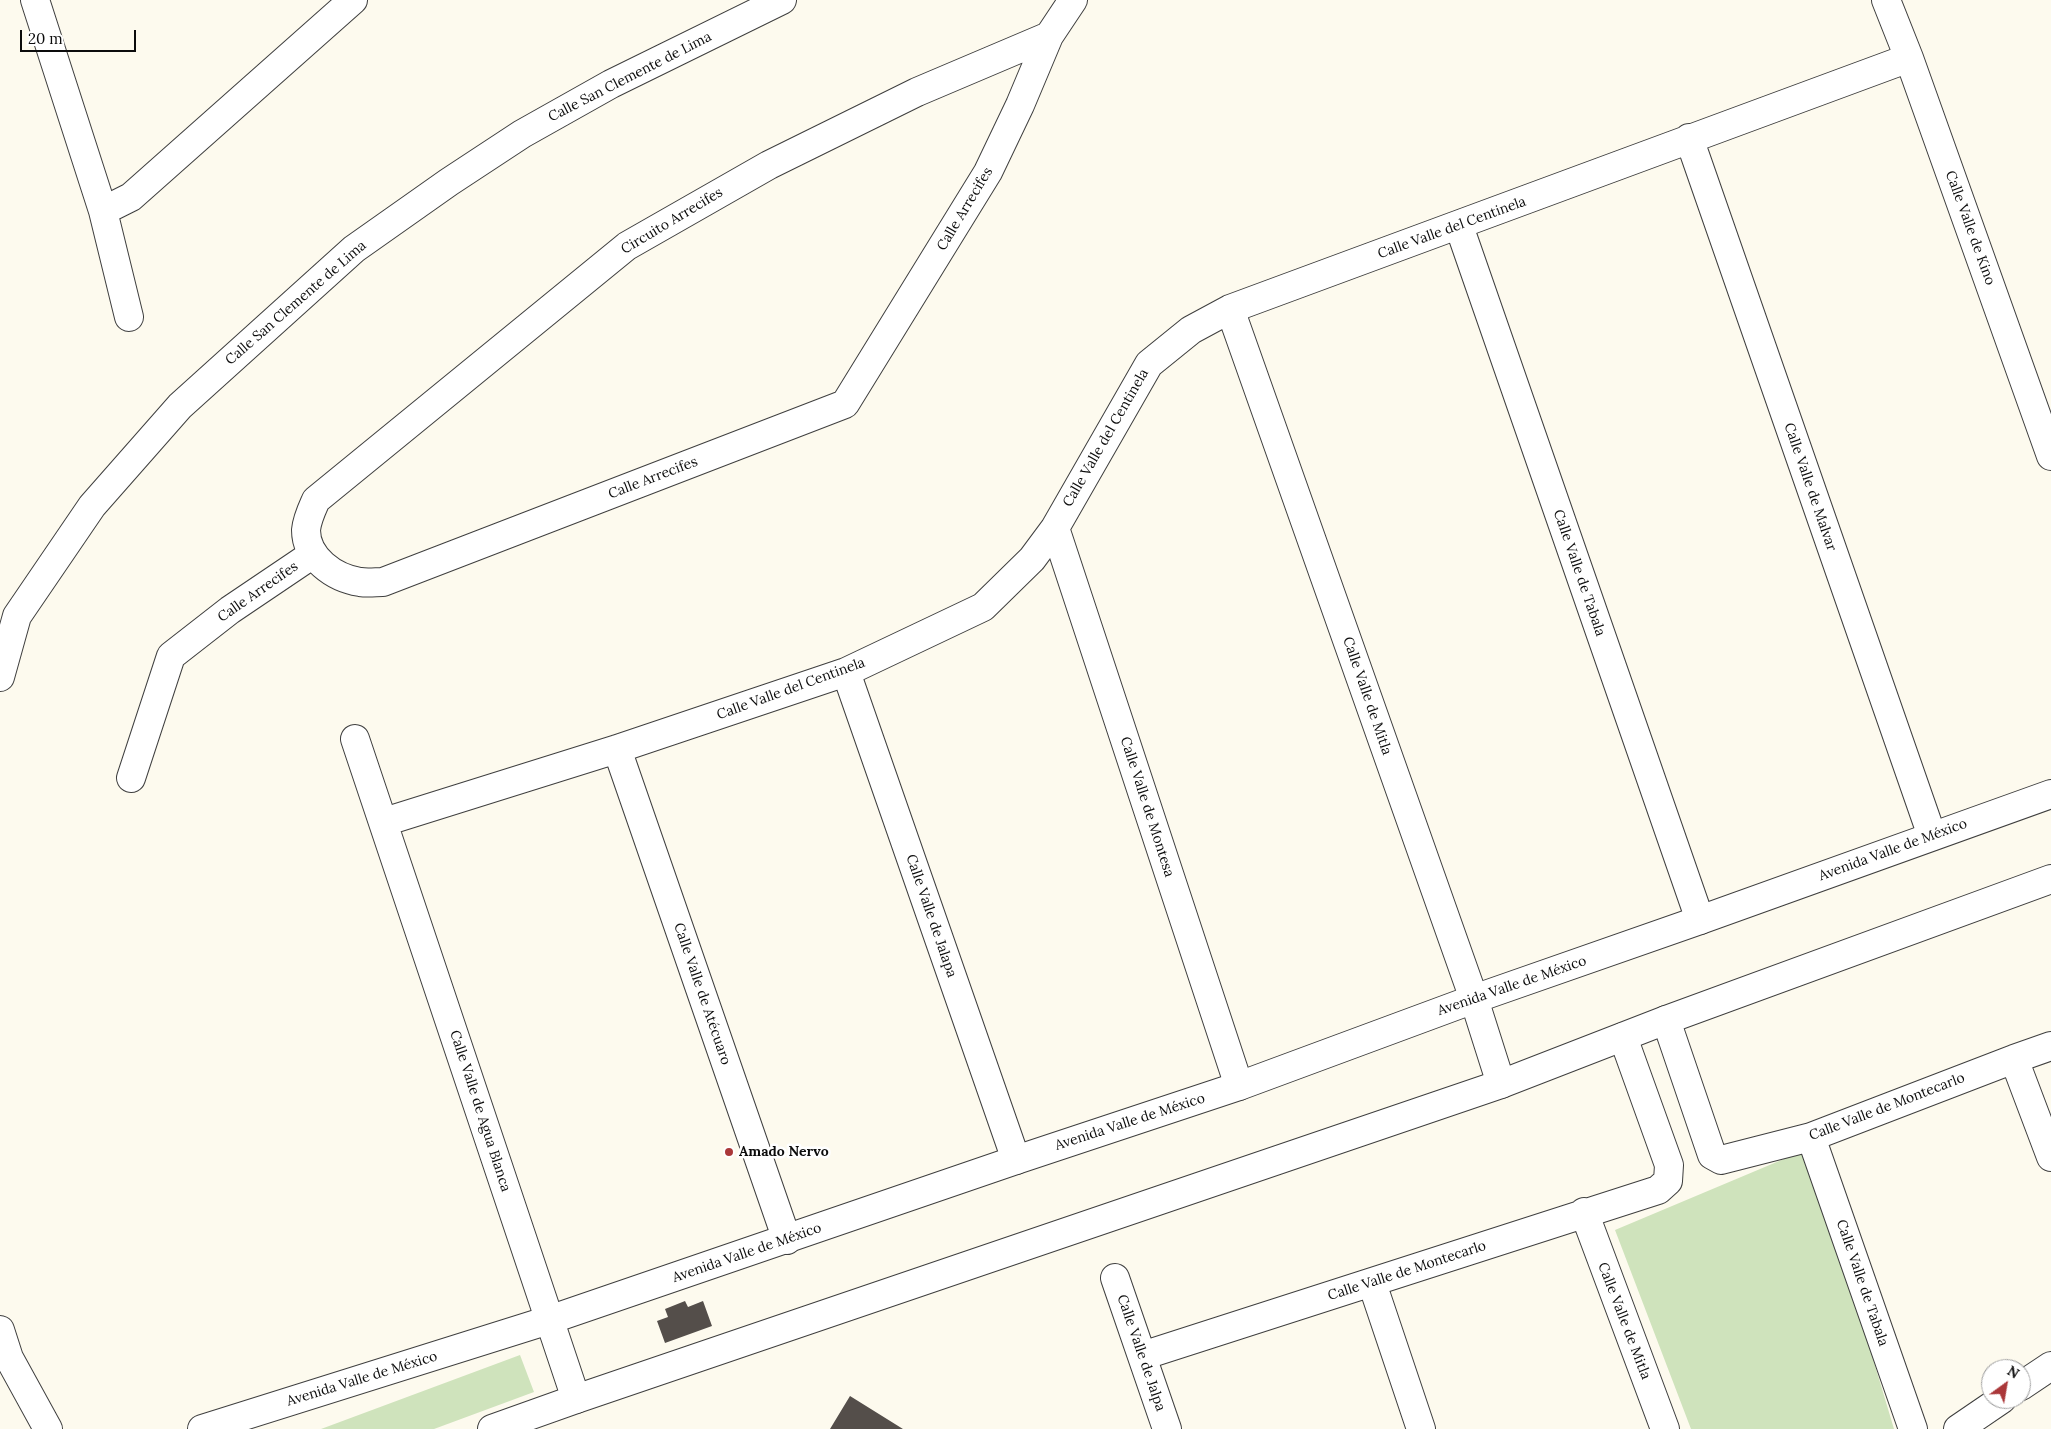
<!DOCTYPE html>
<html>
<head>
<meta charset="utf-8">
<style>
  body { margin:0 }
  #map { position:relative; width:2051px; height:1429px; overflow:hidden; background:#fdfaee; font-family:Lora,serif }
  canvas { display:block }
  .north { position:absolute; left:1981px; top:1359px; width:50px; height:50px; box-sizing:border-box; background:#fff; border:1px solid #9e9e9e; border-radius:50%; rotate:32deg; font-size:14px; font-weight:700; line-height:20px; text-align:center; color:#0c0c0c }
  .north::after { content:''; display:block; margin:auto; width:18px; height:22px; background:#aa3739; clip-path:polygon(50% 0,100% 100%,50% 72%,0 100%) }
  .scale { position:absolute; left:20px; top:30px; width:116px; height:22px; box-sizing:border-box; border:2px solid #0c0c0c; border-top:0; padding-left:6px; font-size:15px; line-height:18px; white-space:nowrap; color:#0c0c0c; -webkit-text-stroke:4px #fff; paint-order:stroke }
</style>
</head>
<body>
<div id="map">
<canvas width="2051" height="1429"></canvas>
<div class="north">N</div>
<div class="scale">20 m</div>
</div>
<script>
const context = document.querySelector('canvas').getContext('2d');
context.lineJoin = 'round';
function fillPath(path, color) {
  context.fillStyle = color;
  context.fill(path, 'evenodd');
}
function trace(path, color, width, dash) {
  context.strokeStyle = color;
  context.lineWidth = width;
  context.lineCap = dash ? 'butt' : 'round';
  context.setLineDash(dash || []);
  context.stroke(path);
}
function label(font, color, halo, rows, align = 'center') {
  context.font = font + ' Lora,serif';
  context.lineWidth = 5;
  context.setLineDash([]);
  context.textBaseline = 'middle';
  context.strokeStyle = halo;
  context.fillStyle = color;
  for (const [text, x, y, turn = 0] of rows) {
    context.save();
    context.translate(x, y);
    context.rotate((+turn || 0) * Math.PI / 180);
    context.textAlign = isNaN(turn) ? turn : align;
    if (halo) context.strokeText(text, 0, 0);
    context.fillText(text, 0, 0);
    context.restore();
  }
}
fillPath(new Path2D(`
  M1810,1148l84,281h-203l-76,-199z
  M520,1355l14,37 -100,37h-113z`), '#cfe3bc');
fillPath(new Path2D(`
  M685,1301l3,6 15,-6 9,25 -47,17 -8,-22 11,-4 -3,-8z
  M850,1396l53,33h-73z`), '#544e4a');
const minor = new Path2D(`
  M35,0l68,211 26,106
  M1886,0l23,58 142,398
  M1049,36l-132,56 -148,73 -142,81 -311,254c-4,9 -9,19 -10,30 0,28 28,48 54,52 8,1 16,0 23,0l462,-178 143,-232 32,-67 29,-69 24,-36
  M1689,138l243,698
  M103,211l28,-14 222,-197
  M1459,226l241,694
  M1230,309l244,690 27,85
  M1055,528l184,558
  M846,672l170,488
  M0,677l17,-61 75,-110 88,-100 174,-157 95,-67 73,-48 89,-50 171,-84
  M355,739l221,660
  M617,749l170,491
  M131,778l40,-122 59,-46 83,-56
  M384,822l233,-73 229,-77 137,-65 49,-48 23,-31 94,-164 42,-34 39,-21 679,-251
  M1666,1020l46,135 9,5 90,-23 203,-78 37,-13
  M2014,1059l37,98
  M1811,1137l102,292
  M1584,1212l81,217
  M1115,1278l52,151
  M1372,1283l49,146
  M0,1330l9,28 39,71
  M1142,1356l516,-166 10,-9 1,-16 -46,-128
  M2021,1386l30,-20
  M1958,1429l44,-30`);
const tertiary = new Path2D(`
  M202,1429l347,-109 467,-160 223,-74 235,-87 226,-79 351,-126
  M492,1429l84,-30 925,-315 165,-64 385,-141`);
trace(minor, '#3f3f3f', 30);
trace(tertiary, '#3f3f3f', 30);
trace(minor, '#fff', 28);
trace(tertiary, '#fff', 28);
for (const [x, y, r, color] of [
  [729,1152,5,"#aa3739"]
]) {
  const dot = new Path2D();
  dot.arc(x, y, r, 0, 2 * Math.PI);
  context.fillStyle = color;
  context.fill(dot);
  trace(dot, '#fff', 2);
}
label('14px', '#0c0c0c', '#fff', [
  ["Calle San Clemente de Lima",630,77,-27],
  ["Calle Arrecifes",965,209,-59],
  ["Circuito Arrecifes",672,221,-31],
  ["Calle Valle del Centinela",1452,228,-20],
  ["Calle Valle de Kino",1970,228,70],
  ["Calle San Clemente de Lima",296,303,-41],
  ["Calle Valle del Centinela",1106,438,-60],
  ["Calle Arrecifes",653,478,-21],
  ["Calle Valle de Malvar",1810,487,71],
  ["Calle Valle de Tabala",1579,573,71],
  ["Calle Arrecifes",258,592,-35],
  ["Calle Valle del Centinela",791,689,-20],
  ["Calle Valle de Mitla",1367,696,71],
  ["Calle Valle de Montesa",1147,807,72],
  ["Avenida Valle de México",1893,850,-20],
  ["Calle Valle de Jalapa",931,916,71],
  ["Avenida Valle de México",1512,986,-19],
  ["Calle Valle de Atécuaro",702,994,71],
  ["Calle Valle de Montecarlo",1887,1107,-21],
  ["Calle Valle de Agua Blanca",480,1111,72],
  ["Avenida Valle de México",1130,1122,-18],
  ["Avenida Valle de México",747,1253,-19],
  ["Calle Valle de Montecarlo",1407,1271,-18],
  ["Calle Valle de Tabala",1862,1283,71],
  ["Calle Valle de Mitla",1624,1321,69],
  ["Calle Valle de Jalpa",1141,1353,71],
  ["Avenida Valle de México",362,1379,-17]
]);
label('bold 14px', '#0c0c0c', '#fff', [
  ["Amado Nervo",739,1152]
], 'left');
</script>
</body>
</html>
